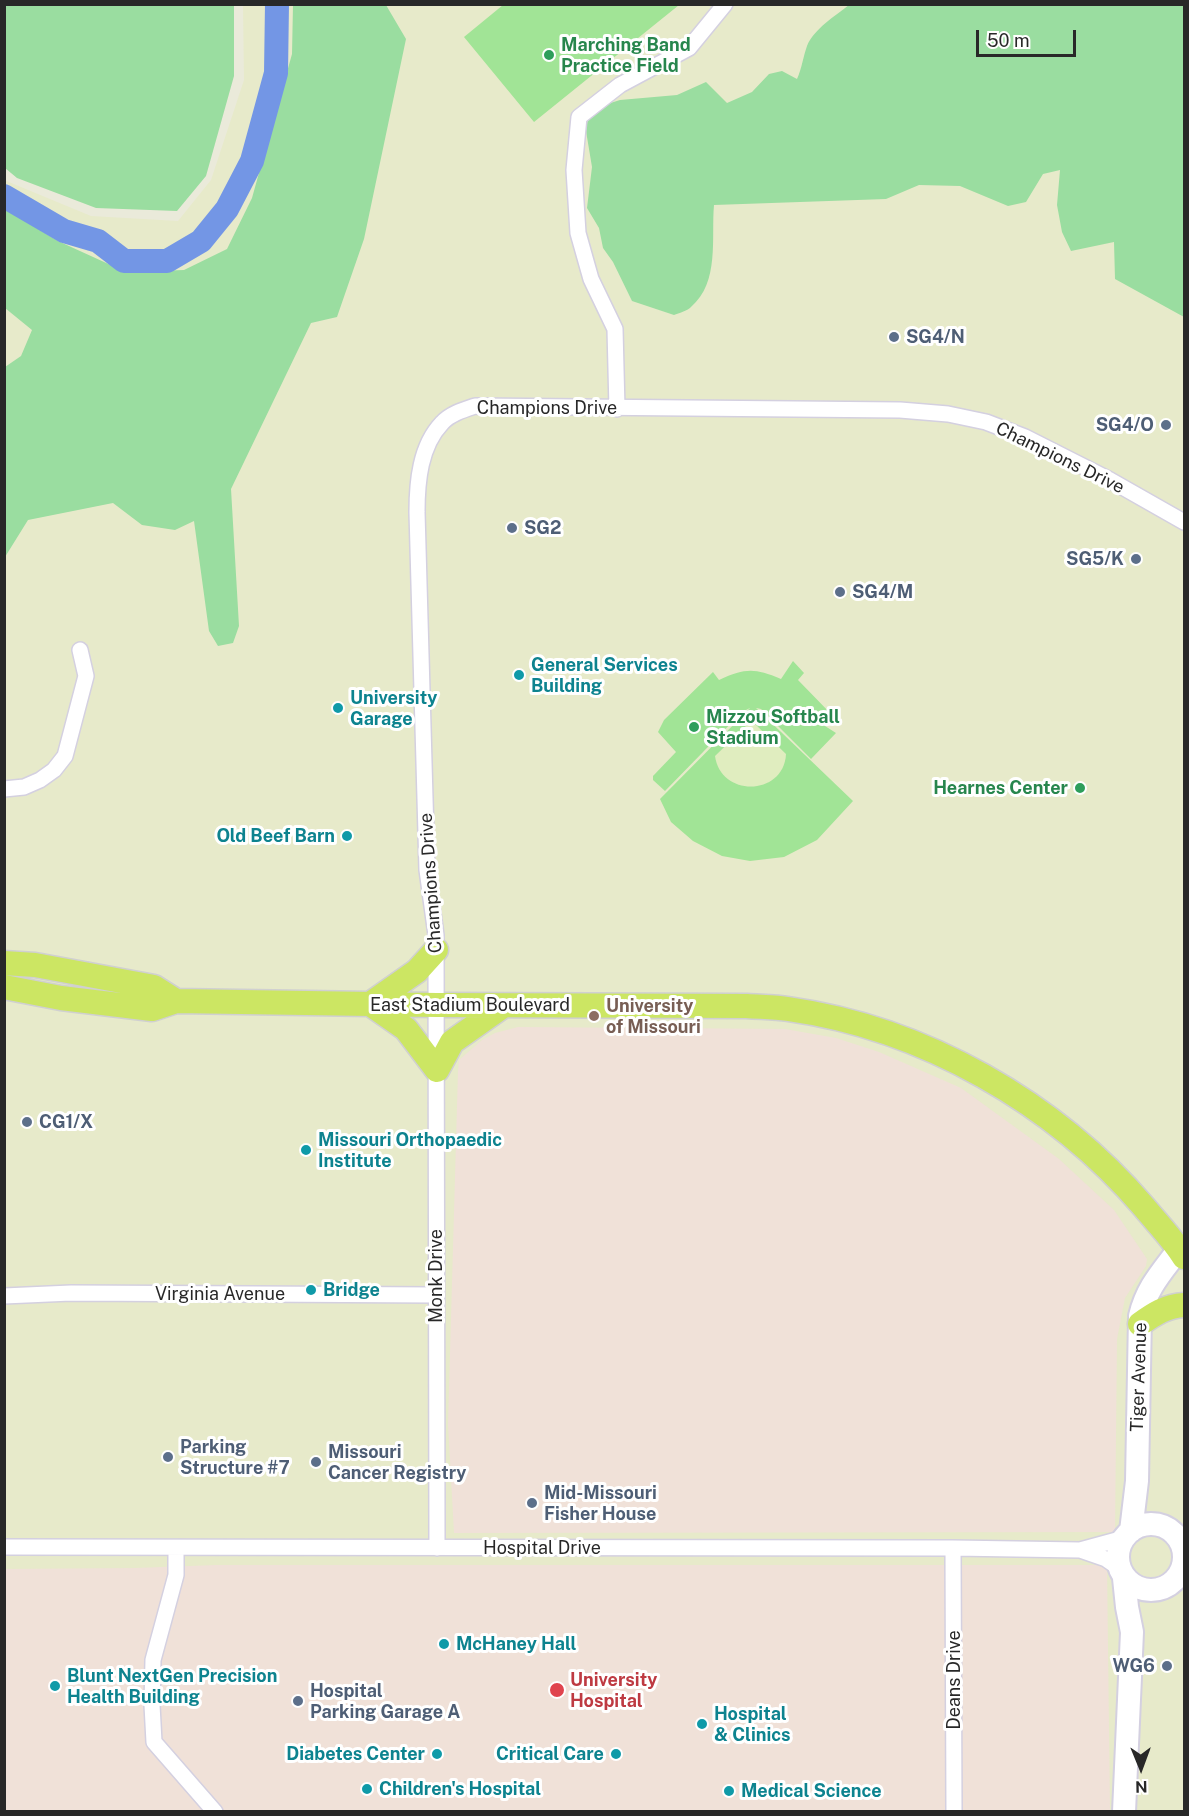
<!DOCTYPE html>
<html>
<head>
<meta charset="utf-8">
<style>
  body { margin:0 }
  #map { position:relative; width:1189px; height:1816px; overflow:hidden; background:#eaeada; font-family:"Public Sans",sans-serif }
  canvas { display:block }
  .frame { position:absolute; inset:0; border:6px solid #282828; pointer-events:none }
  .north { position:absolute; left:1111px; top:1738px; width:60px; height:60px; -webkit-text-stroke:4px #fff; paint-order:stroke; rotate:179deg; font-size:16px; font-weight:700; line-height:24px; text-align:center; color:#282828 }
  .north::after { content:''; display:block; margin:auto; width:21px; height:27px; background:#282828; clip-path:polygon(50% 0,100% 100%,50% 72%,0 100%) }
  .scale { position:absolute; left:976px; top:30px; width:100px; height:27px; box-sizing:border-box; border:3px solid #282828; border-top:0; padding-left:8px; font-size:18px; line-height:21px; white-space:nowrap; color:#282828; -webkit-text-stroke:4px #fff; paint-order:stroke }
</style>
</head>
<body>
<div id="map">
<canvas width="1189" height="1816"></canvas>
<div class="frame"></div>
<div class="north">N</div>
<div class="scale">50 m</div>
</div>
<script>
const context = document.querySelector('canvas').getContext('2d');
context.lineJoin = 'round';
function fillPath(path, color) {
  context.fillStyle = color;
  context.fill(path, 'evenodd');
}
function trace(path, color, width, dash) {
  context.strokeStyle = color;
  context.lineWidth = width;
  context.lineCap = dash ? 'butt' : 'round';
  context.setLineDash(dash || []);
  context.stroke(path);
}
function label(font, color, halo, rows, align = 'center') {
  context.font = font + ' "Public Sans",sans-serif';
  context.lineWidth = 6;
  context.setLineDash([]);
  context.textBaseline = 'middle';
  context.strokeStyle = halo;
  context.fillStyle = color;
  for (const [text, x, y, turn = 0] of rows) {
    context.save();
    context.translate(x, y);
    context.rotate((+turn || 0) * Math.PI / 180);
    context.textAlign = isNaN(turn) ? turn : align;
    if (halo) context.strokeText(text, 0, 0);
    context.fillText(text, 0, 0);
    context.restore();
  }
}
fillPath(new Path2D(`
  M243,5h941v1806h-1179l-1,-1631 87,36 87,5 33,-41 33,-100z`), '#e7eaca');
fillPath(new Path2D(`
  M518,1027l267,2 51,9 43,14 82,36 98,71 55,51 33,49 -1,7 -21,32 -8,41 -2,193 -661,1 -6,-109 10,-353 1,-11 23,-20 13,-7z
  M215,1565h892l3,246h-1105l-1,-242 132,-1z`), '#f0e1d8');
fillPath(new Path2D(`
  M4,5h230v71l-28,100 -29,35 -81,-3 -79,-30 -12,-10z
  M293,5h93l20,34 -42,200 -27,78 -26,6 -80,166 8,137 -6,17 -15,3 -9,-15 -15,-110 -19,9 -33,-5 -29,-22 -85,17 -23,37v-190l16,-11 11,-26 -27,-22v-99l53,32 68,31 58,-2 43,-21 25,-51 40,-144z
  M849,5h335v312l-69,-38 -1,-37 -43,9 -9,-19 -5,-27 3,-35 -17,4 -17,28 -18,4 -48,-20 -41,-1 -33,14 -172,6c-3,33 6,77 -23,102 -4,4 -12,6 -17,8l-42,-14 -19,-39 -10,-14 -4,-20 -12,-20 5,-41 -6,-36 2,-14 10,-10 22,-7 57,-5 29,-13 21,21 25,-11 17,-18 13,-3 15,8c5,-11 6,-22 10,-33 7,-17 28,-30 42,-41z`), '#9adda0');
fillPath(new Path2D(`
  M747,725h9l30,29c-2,42 -65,44 -71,2z`), '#e0edbf');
fillPath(new Path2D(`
  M503,5v-1l176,1 -145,117 -70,-85z
  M793,661l11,12 -6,7 35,36 -8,10 11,7 -25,26 -50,-50 -5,-1 97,93 -36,39 -33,17 -34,4 -28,-5 -29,-15 -22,-19 -11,-23 90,-91 -8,4 -77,79 -12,-11v-4l23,-24 -18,-20 6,-12 49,-48 6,8c27,-12 35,-12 62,-1zM747,725h9l30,29c-2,42 -65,44 -71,2z`), '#a1e496');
trace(new Path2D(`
  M4,196l60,35 34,10 26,20h43l34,-20 26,-32 25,-48 24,-88 1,-69`), '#7396e5', 24);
const street = new Path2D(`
  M617,409l-2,-80 -24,-50 -13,-46 -4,-63 5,-53 41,-32 69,-37 36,-44
  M4,789l20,-2 16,-7 14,-10 11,-14 21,-80 -6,-26
  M4,1296l67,-3 365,2
  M4,1547l949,1 127,2 44,-12
  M176,1548v27l-23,85 -1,45 2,37 61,70
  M437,1548l-1,-613 -9,-65 -10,-358c0,-30 3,-66 25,-89 8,-9 21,-13 33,-17l425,4 48,4 38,8 39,15 85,43 74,42
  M953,1548l1,264
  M1080,1550l26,9 13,9`);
const secondary = new Path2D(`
  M1118 1557a33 33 0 1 1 66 0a33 33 0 1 1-66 0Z
  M1131,1531l6,-50 3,-165c7,-29 22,-44 39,-67
  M1124,1812l8,-180 -5,-25 -3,-29`);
const primary = new Path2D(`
  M436,950l-19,21 -47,33 36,25 31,41 15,-28 51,-36
  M4,963l31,2 119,22 22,14
  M4,987l57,11 91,11 24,-8 261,4 310,1c13,1 28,1 41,3 136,19 267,94 356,198 14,17 29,32 40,50
  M1140,1324c14,-10 26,-18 44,-19`);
trace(street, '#d4d0e0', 18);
trace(secondary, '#d4d0e0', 26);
trace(primary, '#d0d0d0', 27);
trace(street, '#fff', 15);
trace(secondary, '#fff', 22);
trace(primary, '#cce663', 24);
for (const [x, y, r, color] of [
  [549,55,6,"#2e9e5b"],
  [894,337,6,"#5c6f8a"],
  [1166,425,6,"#5c6f8a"],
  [512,528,6,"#5c6f8a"],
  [1136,559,6,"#5c6f8a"],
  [840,592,6,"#5c6f8a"],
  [519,675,6,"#0f9aa8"],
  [338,708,6,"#0f9aa8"],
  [694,727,6,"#2e9e5b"],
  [1080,788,6,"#2e9e5b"],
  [347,836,6,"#0f9aa8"],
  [594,1016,6,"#8d6e63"],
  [27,1122,6,"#5c6f8a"],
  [306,1150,6,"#0f9aa8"],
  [311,1290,6,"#0f9aa8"],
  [168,1457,6,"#5c6f8a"],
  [316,1462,6,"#5c6f8a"],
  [532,1503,6,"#5c6f8a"],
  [444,1644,6,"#0f9aa8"],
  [1167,1666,6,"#5c6f8a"],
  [55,1686,6,"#0f9aa8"],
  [557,1690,8,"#e0444e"],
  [298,1701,6,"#5c6f8a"],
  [702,1724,6,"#0f9aa8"],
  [437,1754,6,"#0f9aa8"],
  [616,1754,6,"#0f9aa8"],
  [367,1789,6,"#0f9aa8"],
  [729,1791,6,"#0f9aa8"]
]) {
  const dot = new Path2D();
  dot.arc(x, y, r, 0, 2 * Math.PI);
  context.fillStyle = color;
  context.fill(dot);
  trace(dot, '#fff', 2);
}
label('bold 18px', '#27864d', '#fff', [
  ["Marching Band",561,45],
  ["Practice Field",561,66],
  ["Mizzou Softball",706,717],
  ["Stadium",706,738],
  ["Hearnes Center",1068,788,"right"]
], 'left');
label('bold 18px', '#4e5e75', '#fff', [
  ["SG4/N",906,337],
  ["SG4/O",1154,425,"right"],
  ["SG2",524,528],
  ["SG5/K",1124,559,"right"],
  ["SG4/M",852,592],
  ["CG1/X",39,1122],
  ["Parking",180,1447],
  ["Structure #7",180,1468],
  ["Missouri",328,1452],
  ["Cancer Registry",328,1473],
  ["Mid-Missouri",544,1493],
  ["Fisher House",544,1514],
  ["WG6",1155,1666,"right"],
  ["Hospital",310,1691],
  ["Parking Garage A",310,1712]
], 'left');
label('18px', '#282828', '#fff', [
  ["Champions Drive",547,408],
  ["Champions Drive",1060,458,26],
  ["Champions Drive",431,883,-94],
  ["East Stadium Boulevard",470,1005],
  ["Monk Drive",436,1276,-90],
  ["Virginia Avenue",220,1294],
  ["Tiger Avenue",1139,1377,-88],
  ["Hospital Drive",542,1548],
  ["Deans Drive",954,1680,-90]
]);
label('bold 18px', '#0d838f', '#fff', [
  ["General Services",531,665],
  ["Building",531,686],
  ["University",350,698],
  ["Garage",350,719],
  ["Old Beef Barn",335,836,"right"],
  ["Missouri Orthopaedic",318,1140],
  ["Institute",318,1161],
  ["Bridge",323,1290],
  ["McHaney Hall",456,1644],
  ["Blunt NextGen Precision",67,1676],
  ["Health Building",67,1697],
  ["Hospital",714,1714],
  ["& Clinics",714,1735],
  ["Diabetes Center",425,1754,"right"],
  ["Critical Care",604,1754,"right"],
  ["Children's Hospital",379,1789],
  ["Medical Science",741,1791]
], 'left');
label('bold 18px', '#785e54', '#fff', [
  ["University",606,1006],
  ["of Missouri",606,1027]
], 'left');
label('bold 18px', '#be3a42', '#fff', [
  ["University",570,1680],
  ["Hospital",570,1701]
], 'left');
</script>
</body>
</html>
